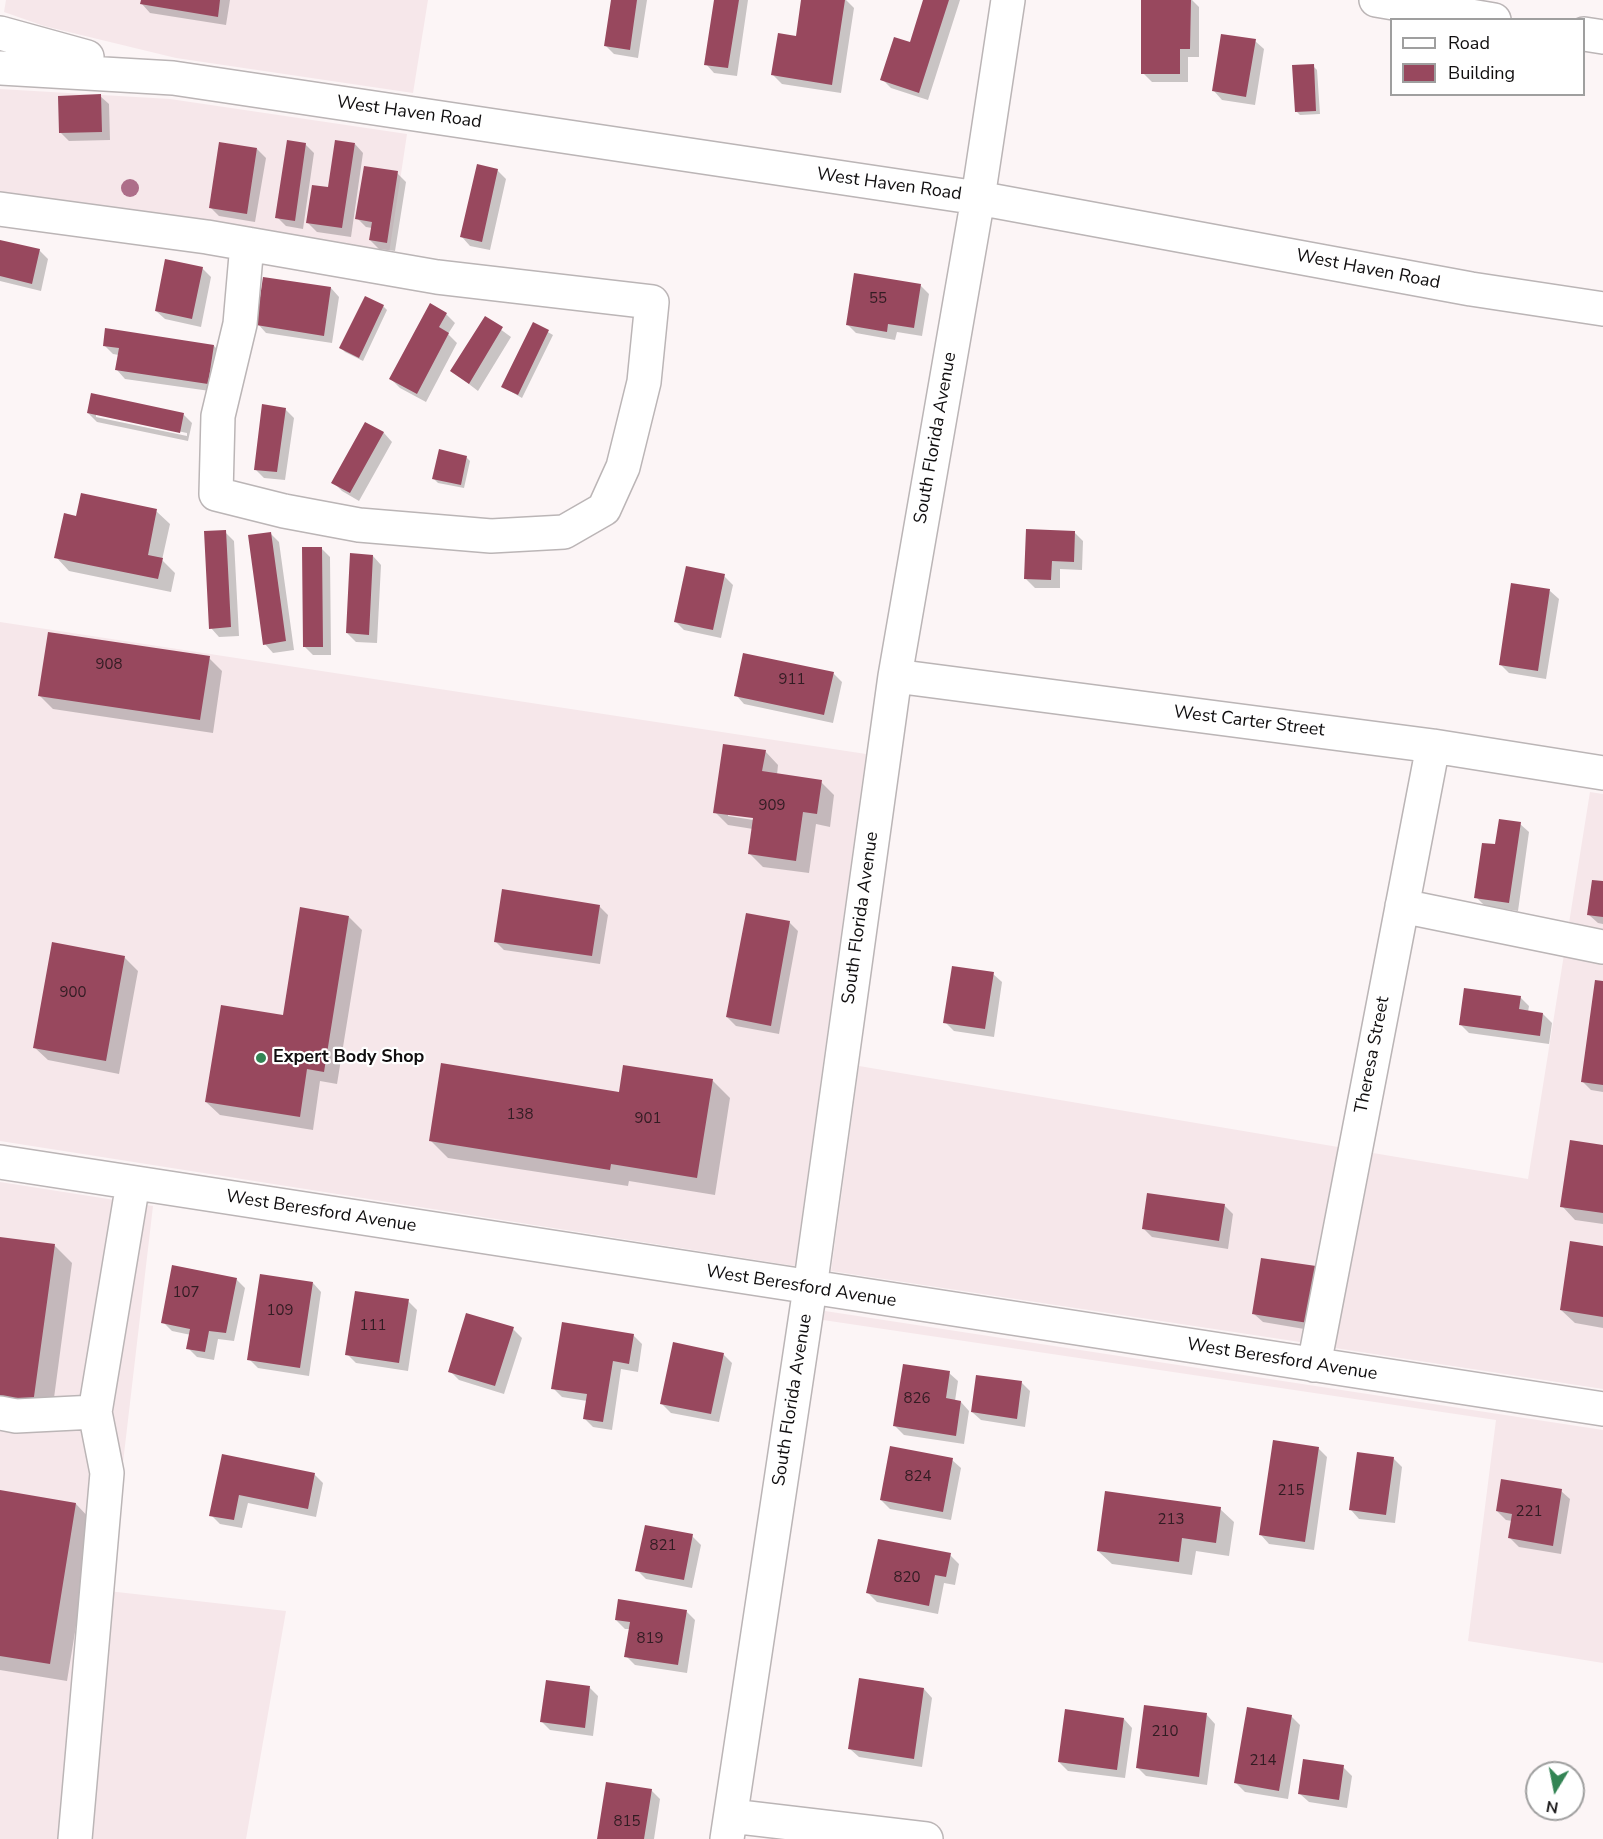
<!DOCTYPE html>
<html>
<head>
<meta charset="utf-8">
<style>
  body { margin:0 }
  #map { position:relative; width:1603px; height:1839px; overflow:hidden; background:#fcf5f6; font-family:"Nunito Sans",sans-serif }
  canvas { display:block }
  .legend { position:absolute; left:1390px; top:18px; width:195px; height:78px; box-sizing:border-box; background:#fff; border:2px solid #9f9f9f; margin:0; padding:8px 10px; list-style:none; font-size:18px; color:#100e0f }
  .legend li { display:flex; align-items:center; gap:12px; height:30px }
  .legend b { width:30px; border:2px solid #9f9f9f }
  .north { position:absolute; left:1525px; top:1761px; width:60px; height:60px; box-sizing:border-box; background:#fff; border:2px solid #9f9f9f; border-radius:50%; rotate:190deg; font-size:16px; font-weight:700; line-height:24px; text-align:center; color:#100e0f }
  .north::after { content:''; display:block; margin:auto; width:21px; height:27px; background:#338454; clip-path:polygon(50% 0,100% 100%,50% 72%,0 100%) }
</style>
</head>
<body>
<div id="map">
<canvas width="1603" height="1839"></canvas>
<ul class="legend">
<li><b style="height:8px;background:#fff"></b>Road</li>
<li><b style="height:16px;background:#98485e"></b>Building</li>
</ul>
<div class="north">N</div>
</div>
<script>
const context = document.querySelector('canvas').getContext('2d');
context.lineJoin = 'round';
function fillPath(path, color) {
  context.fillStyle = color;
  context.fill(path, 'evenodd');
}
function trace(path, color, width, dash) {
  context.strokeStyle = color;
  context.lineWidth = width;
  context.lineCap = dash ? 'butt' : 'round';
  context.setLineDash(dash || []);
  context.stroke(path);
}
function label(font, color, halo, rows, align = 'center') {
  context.font = font + ' "Nunito Sans",sans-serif';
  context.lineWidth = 4.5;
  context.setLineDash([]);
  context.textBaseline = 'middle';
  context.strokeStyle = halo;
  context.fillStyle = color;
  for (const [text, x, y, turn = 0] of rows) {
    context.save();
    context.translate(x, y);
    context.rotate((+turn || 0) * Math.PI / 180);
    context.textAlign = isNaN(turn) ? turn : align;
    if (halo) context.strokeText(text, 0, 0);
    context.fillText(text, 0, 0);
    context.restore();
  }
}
fillPath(new Path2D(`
  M6,0h422l-15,93 -237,-35 -132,-32 -40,-14z
  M0,89l170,10 237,35 -18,120 -389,-46z
  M0,622l866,132 -71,512 -795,-125z
  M1590,792l13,2v595l-268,-41 38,-195 155,26z
  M859,1066l479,81 -38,195 -469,-71z
  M0,1182l153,24 -45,385 178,20 -40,228h-246z
  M825,1311l778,119v233l-135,-22 28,-221 -673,-100z`), '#f6e7ea');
fillPath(new Path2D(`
  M142,0h88l-4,25 -76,-12 -8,-9z
  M612,0h35l-9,58 -24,-4 -9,-9z
  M715,0h33l-11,76 -23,-3 -8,-9z
  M803,0h43l8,8 -13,85 -59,-9 -9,-9 24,-37z
  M924,0h36l-32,100 -37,-12 -9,-9 29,-35z
  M1143,0h49l7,7v50h-11v25h-36l-9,-9z
  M1255,41l9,8 -9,56 -33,-5 -8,-9z
  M1313,66l4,4 3,44 -20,1 -4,-4z
  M100,96l9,8 1,36 -41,1 -9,-9z
  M305,144l9,9 -11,76 -17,-3 -9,-9z
  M355,144l8,9 -12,84 -34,-5 -9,-9z
  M257,149l9,9 -11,64 -36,-6 -9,-9z
  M497,170l9,9 -16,71 -20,-4 -8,-9z
  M397,173l9,9 -11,69 -16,-2 -9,-9 2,-12 -6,-1 -9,-9z
  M0,241l39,9 9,9 -7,32 -41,-10z
  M202,268l9,9 -10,50 -36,-8 -9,-8z
  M920,285l9,9 -7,42 -25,-4 -2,8 -39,-7 -9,-9z
  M331,288l8,9 -7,46 -66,-10 -8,-9z
  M383,306l4,4 -24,51 -18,-9 -4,-4z
  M446,314l9,9 -7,11 9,9 -31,59 -26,-14 -9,-9z
  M485,318l26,19 -33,54 -26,-20z
  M534,324l19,11 -31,63 -19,-11z
  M104,345l110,1 9,9 -6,37 -92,-13 -8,-9 2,-15 -6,-1z
  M285,409l9,9 -9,62 -21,-2 -9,-9z
  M88,413l95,1 9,9 -4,18 -91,-19zM96,414l91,19v3l-91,-19z
  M366,424l18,9 8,9 -33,59 -17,-10 -9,-9z
  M466,457l4,4 -6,27 -26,-5 -4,-4z
  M156,511l14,13 -8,36 13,13 -4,19 -102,-21 -13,-14 21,-39z
  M225,532l9,9 5,95 -20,1 -8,-9z
  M1074,532l9,9 -1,29 -22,-1v19h-25l-9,-9z
  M270,533l9,9 15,108 -21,3 -8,-9z
  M321,548l9,9 1,98h-18l-9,-9z
  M373,556l8,9 -4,78 -21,-1 -9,-9z
  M724,576l9,9 -12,53 -37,-8 -9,-9z
  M1550,591l9,8 -13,80 -37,-6 -9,-9z
  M209,658l13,13 -9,62 -160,-24 -14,-14z
  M833,673l9,9 -9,41 -89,-19 -8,-9z
  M765,751l13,14 -1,10 44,7 13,13 -4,32 -14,-3 -7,49 -46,-6 -14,-14 4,-24 -25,-4 -13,-13zM728,813l33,5 -1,3 -32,-5z
  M1520,824l9,8 -11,79 -33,-5 -9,-9 20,-51z
  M1603,883v41l-5,-1 -9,-8z
  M599,906l9,9 -8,49 -96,-14 -9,-9z
  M349,917l13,13 -25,154 -17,-3 -7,49 -93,-15 -14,-13 78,-86z
  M789,922l9,9 -19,103 -43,-8 -9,-9z
  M124,957l14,14 -19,103 -71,-14 -14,-13z
  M993,974l9,8 -8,55 -40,-6 -9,-9z
  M1603,983v109l-12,-2 -9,-9z
  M1520,997l9,9 -1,6 15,2 9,9 -3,21 -80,-11 -9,-9z
  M713,1081l17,17 -15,97 -86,-14 -1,5 -180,-28 -18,-18 191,-47z
  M1603,1147v77l-28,-4 -13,-14z
  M1224,1205l9,9 -5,35 -76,-12 -9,-9z
  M0,1238l55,8 17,17 -22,165 -50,-7z
  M1603,1247v81l-28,-5 -14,-13z
  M1315,1267l9,9 -8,55 -53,-9 -9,-8z
  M236,1279l9,9 -11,53 -16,-2 -4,21 -17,-3 -9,-9 3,-13 -19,-4 -9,-9z
  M313,1283l8,9 -12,84 -51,-8 -9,-9z
  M408,1301l9,9 -9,61 -52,-8 -9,-9z
  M513,1329l9,9 -18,56 -45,-14 -9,-9z
  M633,1335l9,9 -4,28 -17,-3 -9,61 -19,-3 -8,-8 2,-18 -25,-4 -9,-9z
  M723,1354l9,9 -13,59 -48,-9 -9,-9z
  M949,1373l9,8 -3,20 6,1 8,9 -5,33 -60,-9 -9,-9z
  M1021,1382l9,9 -5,36 -44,-7 -9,-8z
  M1318,1448l9,9 -13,93 -45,-6 -8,-9z
  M223,1455l91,19 9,9 -7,34 -68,-14 -6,25 -22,-4 -9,-9z
  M1393,1458l9,9 -7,56 -36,-4 -8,-9z
  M952,1460l9,8 -10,52 -61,-11 -9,-9z
  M1561,1491l9,8 -9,55 -42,-7 -9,-9 2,-17 -6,-1 -9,-9z
  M0,1492l76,12 17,18 -26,159 -67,-11z
  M1220,1509l14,13 -5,34 -33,-5 -4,24 -80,-11 -14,-13z
  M692,1536l9,9 -9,43 -46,-9 -9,-9z
  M950,1555l9,9 -4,21 -11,-2 -6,31 -61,-12 -9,-9z
  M686,1611l9,9 -8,53 -52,-8 -9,-9 4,-27h-5l-9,-9z
  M589,1687l9,9 -5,40 -43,-6 -8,-8z
  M924,1689l8,9 -10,69 -63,-10 -9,-8z
  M1207,1715l8,9 -8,61 -61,-9 -9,-9z
  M1291,1716l9,9 -12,74 -43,-7 -9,-9z
  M1124,1719l8,9 -7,50 -57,-7 -9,-9z
  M1343,1767l9,9 -5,32 -38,-6 -9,-8z
  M651,1790l9,9 -6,40h-55z`), '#0003');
fillPath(new Path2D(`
  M141,0h79l-2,17 -78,-13z
  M611,0h26l-7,50 -26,-4z
  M714,0h25l-11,68 -24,-3z
  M801,0h44l-13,85 -61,-10 7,-42 18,3z
  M923,0h26l-30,93 -39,-13 14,-43 16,5z
  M1141,0h50l-1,49h-10v25h-39z
  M1221,34l35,5 -10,58 -34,-6z
  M1314,64l2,47 -21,1 -3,-47z
  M101,94l1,38 -43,1 -1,-37z
  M287,140l19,3 -11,78 -20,-3z
  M335,140l20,3 -13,85 -36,-5 6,-38 16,2z
  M219,142l38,6 -10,66 -38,-6z
  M477,164l21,5 -16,73 -22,-5z
  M364,166l34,5 -11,72 -18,-3 3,-18 -17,-3z
  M0,240l40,9 -8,35 -32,-8z
  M165,259l38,8 -11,52 -37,-8z
  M854,273l67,11 -7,44 -26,-4 -1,8 -41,-7z
  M263,277l68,10 -7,49 -68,-11z
  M365,296l19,9 -25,53 -20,-10z
  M430,303l17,10 -8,14 10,6 -32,61 -28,-15z
  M485,316l18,11 -34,57 -19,-13z
  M533,322l16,8 -31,65 -17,-8z
  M105,328l109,17 -6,39 -93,-14 4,-22 -16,-2z
  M91,393l93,20 -4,20 -93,-20z
  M262,404l24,4 -9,64 -23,-2z
  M365,422l19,10 -34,61 -19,-10z
  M439,449l28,7 -6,29 -29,-6z
  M81,493l76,16 -9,46 15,3 -5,21 -104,-21 10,-45 12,3z
  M1026,529l49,2 -1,31 -22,-1 -1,19 -27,-1z
  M226,530l5,97 -22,2 -5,-98z
  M271,532l15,109 -23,4 -15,-110z
  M302,547h20l1,100h-20z
  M350,553l23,2 -4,80 -23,-2z
  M686,566l39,8 -12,56 -39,-8z
  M1511,583l39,6 -12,82 -39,-6z
  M48,632l162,24 -10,64 -162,-24z
  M743,653l91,19 -10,43 -90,-19z
  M723,744l43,6 -4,21 60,9 -5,34 -14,-2 -7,49 -48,-7 5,-36 -40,-5z
  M1499,819l22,3 -12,81 -35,-5 8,-55 13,1z
  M1592,880l11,1v36l-16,-2z
  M502,889l98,16 -8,51 -98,-14z
  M300,907l49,9 -25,156 -17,-3 -7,48 -95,-15 16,-97 62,10z
  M746,913l44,8 -19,105 -45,-9z
  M52,942l73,14 -19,105 -73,-13z
  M952,966l42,6 -9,57 -42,-6z
  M1595,980l8,1v104l-22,-3z
  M1464,988l57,8 -2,13 24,4 -3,23 -81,-11z
  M441,1063l178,29 4,-27 90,14 -16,99 -86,-14 -1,6 -181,-29z
  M1570,1140l33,5v68l-43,-6z
  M1147,1193l78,11 -6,37 -77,-12z
  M0,1237l55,7 -23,167 -32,-5z
  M1570,1241l33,5v71l-43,-7z
  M1261,1258l55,8 -8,57 -56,-9z
  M172,1265l65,13 -11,55 -17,-2 -4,21 -19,-3 4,-20 -29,-6z
  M260,1274l53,8 -13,86 -53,-8z
  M355,1291l54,8 -10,64 -54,-8z
  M466,1313l48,14 -19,59 -47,-14z
  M562,1322l72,12 -5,30 -16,-3 -10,61 -20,-3 4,-25 -36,-5z
  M673,1342l51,11 -13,61 -51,-10z
  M903,1364l47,7 -4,27 15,3 -5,35 -63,-10z
  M976,1375l46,6 -5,38 -46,-7z
  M1273,1440l46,7 -14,95 -46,-7z
  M890,1446l63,12 -10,54 -63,-12z
  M1357,1452l37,5 -8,58 -37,-5z
  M222,1454l93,19 -7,36 -69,-14 -5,25 -25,-4z
  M1501,1479l61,10 -9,57 -45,-8 4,-24 -16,-3z
  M0,1490l76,13 -26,161 -50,-8z
  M1105,1491l116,16 -5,36 -34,-5 -3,24 -82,-11z
  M645,1525l48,9 -9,46 -49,-9z
  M878,1539l73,14 -5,24 -11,-2 -6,31 -63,-13z
  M618,1599l69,11 -9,55 -54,-8 6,-35 -15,-2z
  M859,1678l65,10 -10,71 -66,-10z
  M546,1680l44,6 -5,42 -45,-6z
  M1144,1705l63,8 -8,64 -63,-9z
  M1247,1707l45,8 -13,76 -45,-8z
  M1065,1709l59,9 -7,52 -59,-8z
  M1303,1759l41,6 -5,35 -41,-6z
  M606,1782l46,7 -8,50h-47z`), '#98485e');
const minor = new Path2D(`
  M1376,0l118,20
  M0,33l87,24
  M1584,34l19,3
  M0,68l173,10 805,120 493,91 132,20
  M0,209l207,28 230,40 215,25 -8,80 -21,85 -19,42 -40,23 -73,4 -132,-11 -75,-14 -68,-17 2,-78 22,-92 7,-80
  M895,676l538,70 170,27
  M1402,906l201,41
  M0,1162l1603,247
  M1314,1365l119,-619
  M95,1412l38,-229
  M0,1413l16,3 79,-4 12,61 -32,366
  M731,1816l195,23
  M727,1839l83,-551 85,-612 83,-478 30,-198`);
trace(minor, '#bbb5b6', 36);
trace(minor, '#fff', 33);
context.fillStyle = '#ad6e89';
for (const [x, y] of [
  [130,188]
]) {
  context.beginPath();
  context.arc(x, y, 9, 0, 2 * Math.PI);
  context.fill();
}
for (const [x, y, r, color] of [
  [261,1058,6,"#338454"]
]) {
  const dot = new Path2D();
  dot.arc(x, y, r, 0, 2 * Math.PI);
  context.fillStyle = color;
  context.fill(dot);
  trace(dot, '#fff', 2);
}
label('15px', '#321c23', null, [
  ["55",878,299],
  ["908",109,665],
  ["911",792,680],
  ["909",772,806],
  ["900",73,993],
  ["138",520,1115],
  ["901",648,1119],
  ["107",186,1293],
  ["109",280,1311],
  ["111",373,1326],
  ["826",917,1399],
  ["824",918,1477],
  ["215",1291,1491],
  ["221",1529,1512],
  ["213",1171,1520],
  ["821",663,1546],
  ["820",907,1578],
  ["819",650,1639],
  ["210",1165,1732],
  ["214",1263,1761],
  ["815",627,1822]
]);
label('18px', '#100e0f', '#fff', [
  ["West Haven Road",409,113,8],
  ["West Haven Road",889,185,8],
  ["West Haven Road",1368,270,11],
  ["South Florida Avenue",936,438,-80],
  ["West Carter Street",1249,722,7],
  ["South Florida Avenue",861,918,-82],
  ["Theresa Street",1373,1055,-79],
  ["West Beresford Avenue",321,1212,9],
  ["West Beresford Avenue",801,1287,9],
  ["West Beresford Avenue",1282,1360,9],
  ["South Florida Avenue",793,1400,-81]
]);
label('bold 18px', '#100e0f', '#fff', [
  ["Expert Body Shop",273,1058]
], 'left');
</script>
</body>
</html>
